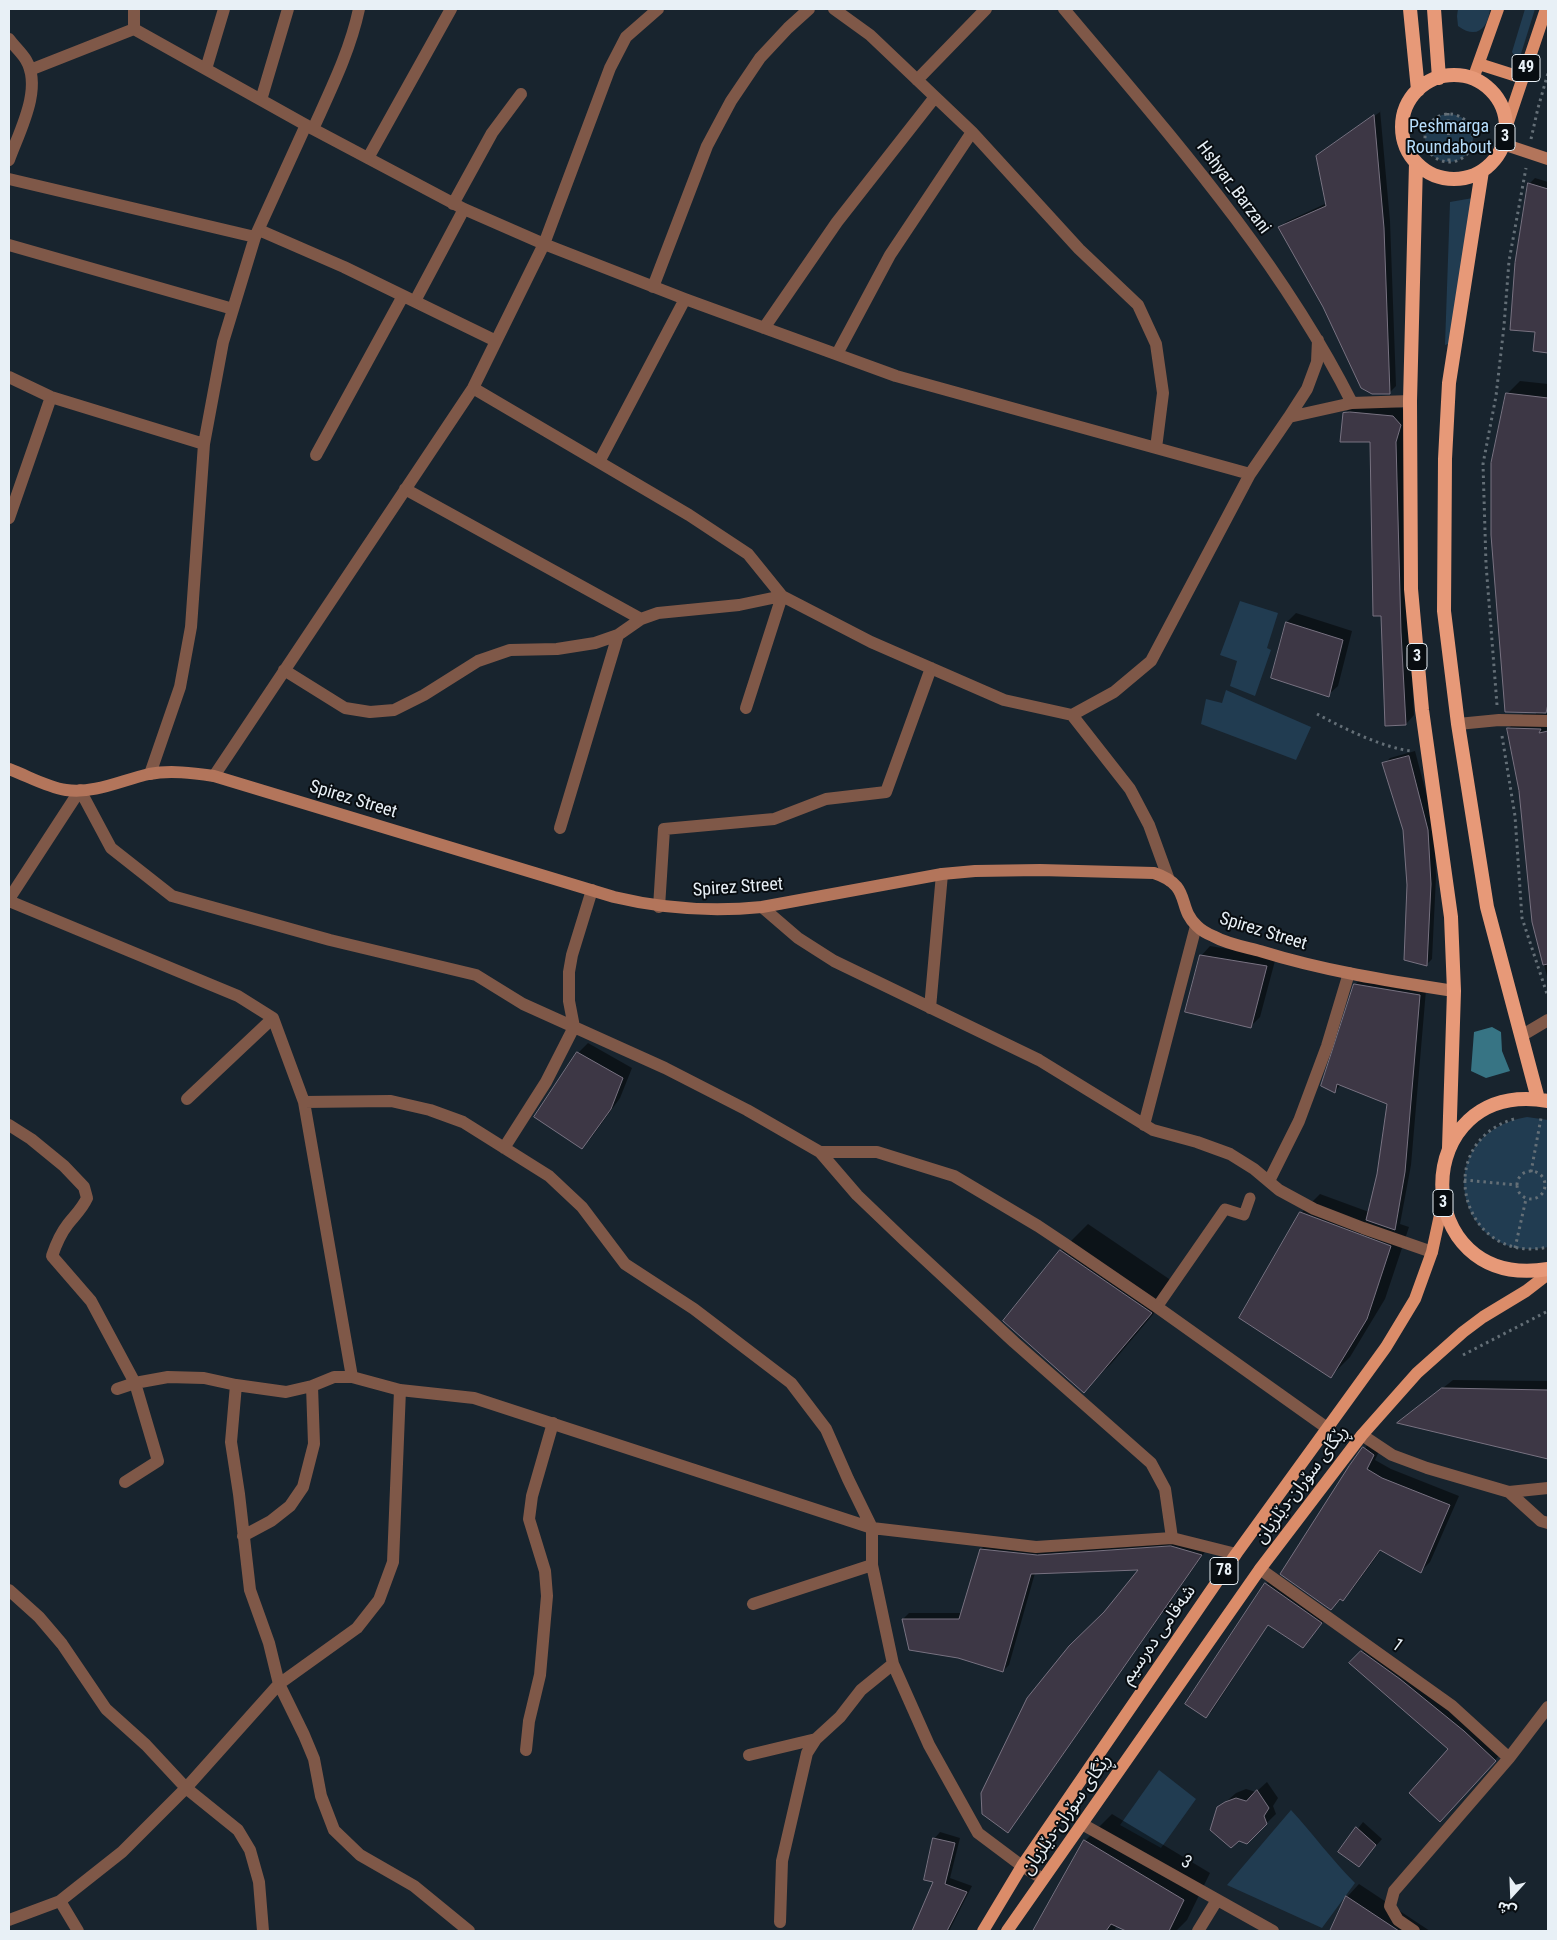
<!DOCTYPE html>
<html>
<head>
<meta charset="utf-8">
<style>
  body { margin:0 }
  #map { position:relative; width:1557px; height:1940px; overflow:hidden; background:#18242e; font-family:"Roboto Condensed","Noto Sans Arabic",sans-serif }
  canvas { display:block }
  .frame { position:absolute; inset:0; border:10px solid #e8f0f6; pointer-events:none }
  .north { position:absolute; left:1487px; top:1870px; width:50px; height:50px; -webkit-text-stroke:4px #080d11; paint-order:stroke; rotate:200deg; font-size:14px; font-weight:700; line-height:20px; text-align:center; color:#e8f0f6 }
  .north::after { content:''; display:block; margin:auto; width:18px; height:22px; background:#e8f0f6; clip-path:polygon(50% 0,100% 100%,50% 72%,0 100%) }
</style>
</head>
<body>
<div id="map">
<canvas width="1557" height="1940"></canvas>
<div class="frame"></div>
<div class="north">ش</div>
</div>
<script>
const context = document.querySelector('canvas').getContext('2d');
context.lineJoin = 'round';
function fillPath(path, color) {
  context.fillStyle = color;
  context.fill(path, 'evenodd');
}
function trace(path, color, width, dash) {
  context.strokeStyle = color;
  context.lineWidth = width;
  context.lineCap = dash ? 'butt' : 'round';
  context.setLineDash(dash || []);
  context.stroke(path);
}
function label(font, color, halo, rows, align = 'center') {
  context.font = font + ' "Roboto Condensed","Noto Sans Arabic",sans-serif';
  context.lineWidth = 4;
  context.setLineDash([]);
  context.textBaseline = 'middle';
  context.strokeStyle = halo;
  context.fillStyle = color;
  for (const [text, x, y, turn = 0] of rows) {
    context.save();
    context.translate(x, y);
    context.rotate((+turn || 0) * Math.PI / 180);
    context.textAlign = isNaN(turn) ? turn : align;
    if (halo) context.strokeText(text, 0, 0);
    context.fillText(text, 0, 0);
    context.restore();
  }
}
fillPath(new Path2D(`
  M1458,9h32c-2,19 -13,31 -32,17l-1,-10z
  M1525,9h10l-15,48 -4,2 -4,-7z
  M1425 138a24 24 0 1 1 48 0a24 24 0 1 1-48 0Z
  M1473,198l-22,145 -6,2 5,-143z
  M1240,601l38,12 -11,35 4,2 -16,46 -25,-10 7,-25 -17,-6z
  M1226,690l85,37 -15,33 -95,-36 5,-25 16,4z
  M1527,1117l21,3v127c-91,20 -122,-113 -21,-130z
  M1159,1770l37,29 -35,49 -41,-23z
  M1291,1810c22,24 41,50 64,73l-33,45 -95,-43z`), '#213c51');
fillPath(new Path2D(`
  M1492,1027l9,5 1,19 8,20 -24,7 -15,-7 3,-39z`), '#377484');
fillPath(new Path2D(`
  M1380,110l10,111 6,165 -6,6 -110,-164 6,-6 41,-19 -10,-47 63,-44z
  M1535,178l13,4v170l-13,-2 1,-19 -7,-147z
  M1520,381l28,3v324l-5,6h5v266l-15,-58 -11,-113 -14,-80 15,-15h13l-29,-320z
  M1359,404l43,4 7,8v207l5,92 -8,9 -24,-109 -10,-175 -28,-26 9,-9z
  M1296,613l56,18 -14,55 -10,9 -55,-18 14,-55z
  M1415,751l19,72 2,54 -4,82 -6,6 -18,-80 -4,-55 -20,-66 6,-6z
  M1210,946l66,11 -16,60 -9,9 -50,-70z
  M1361,978l65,12 -15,175 -11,59 9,3 -24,72 -35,58 -19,19 -30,-163 19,-19 49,18 10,-38 10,-71 -48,-19 -6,8 20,-107z
  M588,1043l44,25 -12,30 -29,40 -9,9 -46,-30 42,-64z
  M1088,1224l90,61 -67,79 -28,27 -22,-140z
  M1453,1380l95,1v77l-149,-35z
  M1373,1438l9,7 -7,15 16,9 68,27 -29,66 -9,9 -39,-22 -30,41 -21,18 19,-141z
  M1178,1541l29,8 -193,276 -6,6 98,-220 34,-42 -105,4 -26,92 -6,6 -100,-52 6,-6h53l19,-64 6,-6z
  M1272,1578l55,39 -24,30 -34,-23 -57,87 -6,6 -19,-13 79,-120z
  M1371,1642l133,108 -55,61 1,-62 -99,-86z
  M1267,1782l11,16 -5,8 3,8 -29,28 -28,-34 17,-15 10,-4 10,3z
  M1112,1814l98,59 -23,47 -11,11h-48l-11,-5 -3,5h-79l50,-90z
  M1363,1822l19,17 -23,26 -19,-13z
  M940,1832l20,6 -10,40 22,8 -23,45h-36l22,-50 -1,-42z
  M1359,1884l71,47h-98l15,-34z`), '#0007');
const building = new Path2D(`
  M1374,115l10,113 6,166h-18l-11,-6 -38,-81 -45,-80 48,-21 -10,-50z
  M1528,183l20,6v164l-15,-2 2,-19 -25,-2 5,-67z
  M1506,393l42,5v306l-2,9 -41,-1 -14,-177v-72z
  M1350,412l43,4 8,9 -5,17 5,190 5,93 -21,1 -4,-110h-8l-3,-174h-30l3,-29z
  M1286,622l57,18 -14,57 -58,-19z
  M1507,728l34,1 -2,4 9,-2v233l-5,1 -11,-43 -13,-131z
  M1409,756l19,74 3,54 -4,82 -23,-6 3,-75 -4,-55 -21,-67z
  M1200,955l67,11 -16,62 -66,-16z
  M1354,984l66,11 -15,177 -10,58 -29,-10 11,-46 10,-70 -50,-20 -2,9 -14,-7z
  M577,1052l46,26 -12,31 -29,40 -48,-32z
  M1300,1212l91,34 -24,73 -36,59 -92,-60z
  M1060,1250l92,63 -68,80 -81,-72z
  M1442,1388l106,2v69l-151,-36z
  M1363,1447l11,8 -7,14 15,9 68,27 -29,68 -41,-23 -37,51 -3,-2 -9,11 -51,-36 69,-108z
  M1171,1546l31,9 -194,278 -26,-19 -1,-21 46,-95 42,-52 35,-34 34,-42 -107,4 -28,98 -45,-14 -49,-8 -7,-31h57l21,-70 57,6z
  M1265,1583l57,40 -19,25 -35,-23 -62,93 -21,-14z
  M1361,1651l39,28 64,52 32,30 -56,61 -31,-29 39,-44 -99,-86z
  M1257,1790l12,18 -5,8 3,8 -20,20 -8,-3 -8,7 -21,-18 7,-23 8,-5 11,-4 10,3z
  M1356,1827l20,18 -17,22 -21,-15z
  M933,1838l22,5 -10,41 22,8 -20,39h-35l21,-49 -9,-2z
  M1084,1840l100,60 -15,31h-43l-15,-7 -5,7h-73z
  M1346,1896l53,35h-69z`);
fillPath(building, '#3d3745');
trace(building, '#787281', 1);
trace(new Path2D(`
  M1448,113l1,49
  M1425 138a24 24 0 1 1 48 0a24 24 0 1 1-48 0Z
  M1531,139l7,-31 10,-35
  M1497,705l-11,-141 -3,-100 13,-68 8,-70 5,-65 17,-93
  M1317,714c26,14 66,34 95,37
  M1502,736l13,80 7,102 26,79
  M1514,1119c-84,25 -52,147 34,128
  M1517 1185a14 14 0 1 1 28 0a14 14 0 1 1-28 0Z
  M1531,1172l10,-54
  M1464,1180l53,5
  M1515,1248l11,-49
  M1463,1355l85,-44`), '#646f77', 3, [2.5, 4]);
trace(new Path2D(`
  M1157,1307l68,-98 19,6 6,-17`), '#7f5848', 11);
trace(new Path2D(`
  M134,9v20
  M834,9l36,26 102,97 107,117 59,56 18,39 7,49 -7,55
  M1064,9c105,125 214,247 288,394
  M134,29l179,100 151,80 80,35 141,55 211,77 354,98
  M9,39c5,7 13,14 17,21 17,29 -7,72 -17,100
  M206,69l18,-60
  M30,70l104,-41
  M917,80l69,-71
  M261,100l27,-91
  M313,129c18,-40 37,-78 46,-120
  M368,158l83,-149
  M9,179l246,58
  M453,204l39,-71 29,-39
  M259,230l85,37 152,74
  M9,245l224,64
  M653,287l54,-141 24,-45 29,-43 28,-30 21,-19
  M415,301l49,-92
  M764,328l73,-106 98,-125
  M837,354l53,-99 82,-123
  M9,377l42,20 153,47
  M473,388l216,127 59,39 34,42 89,46 133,58 68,15 58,74 19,36 20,55
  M1289,417l18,-28 10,-27 1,-22
  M316,455l87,-159
  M599,462l86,-163
  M405,489l236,130
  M9,518l42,-121
  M284,670l61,38 25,4 24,-2 30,-15 54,-34 32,-11 47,-1 38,-6 23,-8 23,-16 17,-6 81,-8 43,-9 -36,112
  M1072,715l42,-23 37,-31 99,-187 39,-57 63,-14 58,-2
  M1458,724l41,-4 49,1
  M150,774l30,-87 11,-60 13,-183 19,-102 32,-105 51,-112
  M214,776l259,-388 71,-144 66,-176 16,-31 32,-28
  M560,828l58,-193
  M9,899l71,-109 31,58 61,48 158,44 146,35 47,29 142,64 82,42 73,42 37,43 47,45 110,102 137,121 14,26 7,49
  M9,901l229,95 35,22 31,84 48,275
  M659,907l5,-78 110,-10 52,-20 60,-7 45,-124
  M762,907l36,31 36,23 205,99 114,70 44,12 33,12 24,15 25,21 35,19 49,19 69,24
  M930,1008l12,-134
  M1521,1036l27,-16
  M187,1099l86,-81
  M304,1102l87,-1 39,9 33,12 86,54 33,31 43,57 69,45 97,74 35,46 22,50 24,49v37l21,99 36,81 49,88 44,33 21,13
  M9,1125l22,14 33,27 20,21 3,11c-5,11 -12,17 -19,26 -7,9 -12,20 -16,32l39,45 44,82 23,78 -33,21
  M1144,1125l52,-199
  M504,1148l42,-66 28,-55 -5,-26v-29l3,-17 20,-65
  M820,1152h57l77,24 84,50 27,18 92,63 170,121
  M1269,1181l30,-60 28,-75 22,-73
  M236,1385l-5,57 8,52 11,96 19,53 10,41 25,51 10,24 7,37 13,34 26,25 54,31 55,45
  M117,1389l18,-6 33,-6 36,1 32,7 50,7 26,-6 22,-9h18l48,13 74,8 398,130 164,19 136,-9 64,16
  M243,1536l28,-15 19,-15 13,-19 11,-43 -2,-58
  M1260,1569l192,137 57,52
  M9,1590l30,27 23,27 44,65 40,36 40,43 52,42 12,20 9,32 4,49
  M753,1604l119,-39
  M526,1750l3,-29 11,-46 7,-79 -2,-25 -16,-52 3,-23 21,-73
  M749,1755l67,-16
  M1082,1824l191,107
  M60,1901l18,30
  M9,1920l51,-19 62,-49 64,-64 93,-104 78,-56 22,-28 14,-38 7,-172
  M780,1922l2,-61 25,-108 9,-14 24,-22 21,-27 32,-26
  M1198,1931l19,-31
  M1414,1931l-16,-11 -8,-14 4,-15 115,-133 39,-51`), '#7f5848', 12);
trace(new Path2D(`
  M1362,1435l30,20 35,13 82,24 39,-4
  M1509,1492l32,29 7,2`), '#7f5848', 12);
trace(new Path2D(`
  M1503,144l45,15
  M9,769c19,7 37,18 57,21 29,4 56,-10 83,-16 21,-4 44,-1 65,2l400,121c50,12 97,15 148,10l180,-33 33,-3 65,-1 114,3c39,13 22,34 43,53 5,5 11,8 16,10 14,8 32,11 47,15 64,20 129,30 194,40`), '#b3755b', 12);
trace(new Path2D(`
  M1479,64l44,14
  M1473,79l25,-70
  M1506,128l40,-119
  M983,1931l39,-65 214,-312 150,-207 29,-48 17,-47 11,-51
  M1007,1931l253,-362 102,-134 55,-62 46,-41 20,-15 43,-26 22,-17`), '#db8c69', 12);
trace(new Path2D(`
  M1410,9l8,81
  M1434,9l5,69
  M1402 127a52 52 0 1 1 104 0a52 52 0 1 1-104 0Z
  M1416,163l-6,238 1,188 11,121 29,207 3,74 -5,157
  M1482,171l-33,212 -4,76 -1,152 14,113 29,183 51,192
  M1548,1101c-141,-24 -141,191 0,168`), '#e79978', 14);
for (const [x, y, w] of [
  [1526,68,28],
  [1505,137,20],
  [1417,657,20],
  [1443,1203,20],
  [1224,1571,28]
]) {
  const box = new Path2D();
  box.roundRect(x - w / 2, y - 13.5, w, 27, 4);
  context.fillStyle = '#080d11';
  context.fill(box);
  trace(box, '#e8f0f6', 1);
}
label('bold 16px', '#e8f0f6', null, [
  ["49",1526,68],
  ["3",1505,137],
  ["3",1417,657],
  ["3",1443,1203],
  ["78",1224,1571]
]);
label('18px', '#b6ddfb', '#080d11', [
  ["Peshmarga",1449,127],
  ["Roundabout",1449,148]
]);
label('18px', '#e8f0f6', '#080d11', [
  ["Hshyar_Barzani",1233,188,53],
  ["Spirez Street",353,800,17],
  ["Spirez Street",738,888,-4],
  ["Spirez Street",1263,932,17],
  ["ڕێگای سۆران-دێلزیان",1302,1485,-53],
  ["شەقامی دەرسیم",1159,1635,-55],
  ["1",1397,1646,36],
  ["ڕێگای سۆران-دێلزیان",1067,1815,-55],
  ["3",1186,1863,29]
]);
</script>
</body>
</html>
